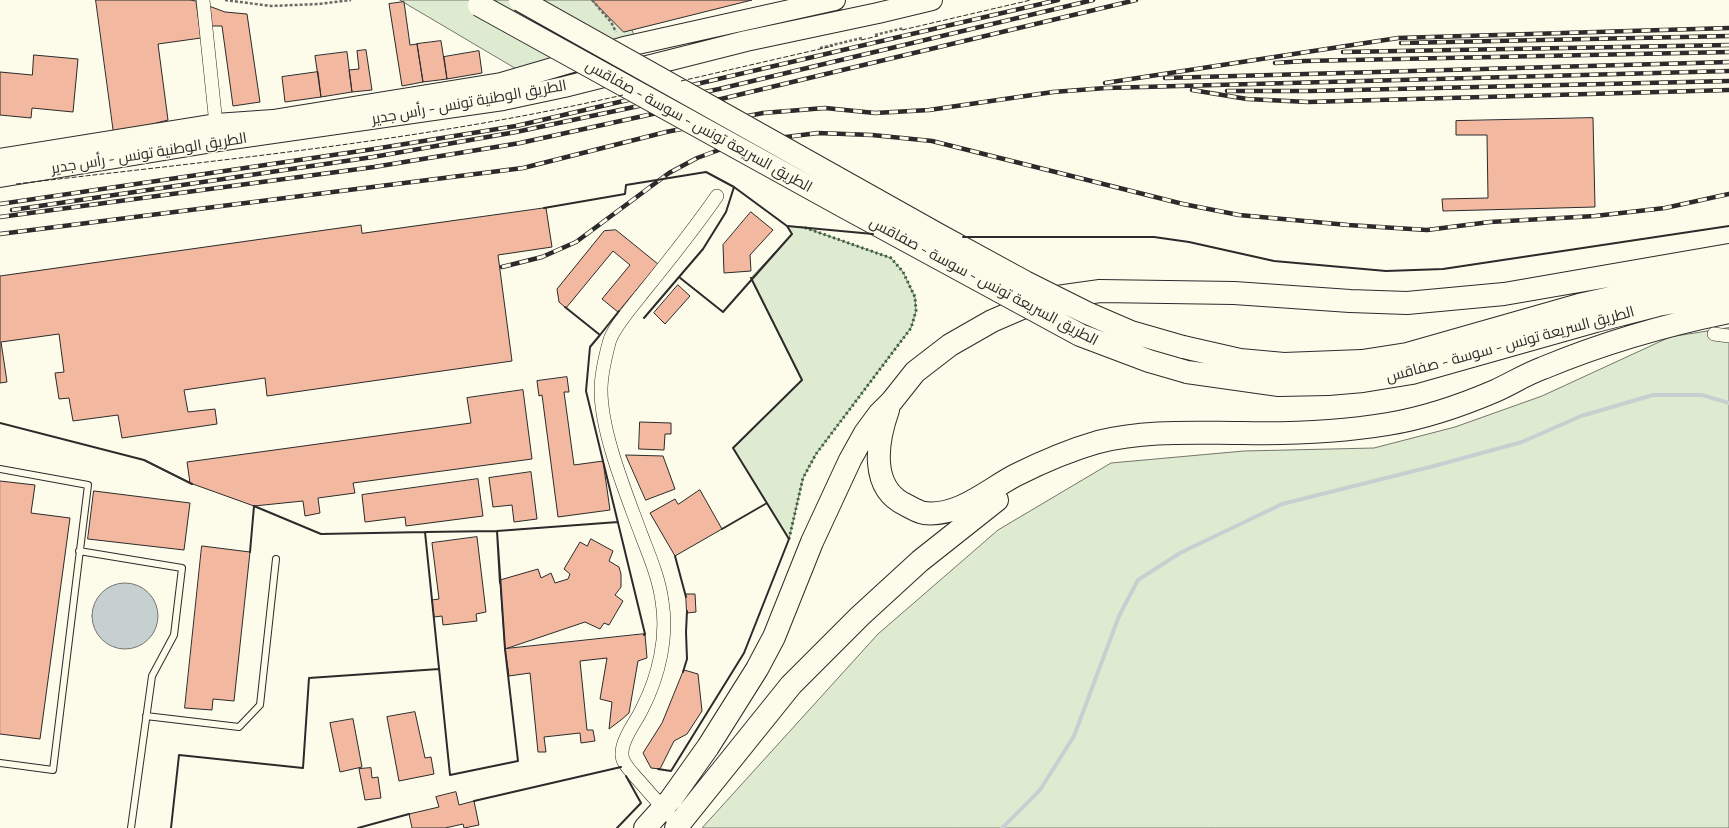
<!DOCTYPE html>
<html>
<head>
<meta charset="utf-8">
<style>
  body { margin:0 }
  canvas { display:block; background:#fdfbea }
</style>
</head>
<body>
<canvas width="1729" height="828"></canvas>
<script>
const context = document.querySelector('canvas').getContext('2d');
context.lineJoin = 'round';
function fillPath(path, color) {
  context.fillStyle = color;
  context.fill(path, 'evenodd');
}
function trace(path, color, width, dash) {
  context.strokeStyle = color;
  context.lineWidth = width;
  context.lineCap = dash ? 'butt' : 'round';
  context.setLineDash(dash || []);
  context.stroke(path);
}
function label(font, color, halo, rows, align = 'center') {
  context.font = font + ' "Exo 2",Cairo,sans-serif';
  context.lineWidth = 3;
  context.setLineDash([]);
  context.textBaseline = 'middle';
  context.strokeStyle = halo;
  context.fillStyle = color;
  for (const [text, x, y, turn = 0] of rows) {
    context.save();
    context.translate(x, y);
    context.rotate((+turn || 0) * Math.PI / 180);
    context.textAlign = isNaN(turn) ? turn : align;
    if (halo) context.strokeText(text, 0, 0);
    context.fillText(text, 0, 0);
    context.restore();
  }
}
const green = new Path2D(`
  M400,0h218l18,39 -119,30z
  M787,226l16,1 88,31 12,14 12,25 1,14 -5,17 -95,126 -13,24 -14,61 -56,-91 69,-68 -51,-102 41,-44z
  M1729,328v500h-1027l176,-194 120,-104 113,-67 133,-12 130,-3 81,-21 87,-31 128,-59z`);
fillPath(green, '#deebd1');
trace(green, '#74746e', 1);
const water = new Path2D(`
  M92 616a33 33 0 1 1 66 0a33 33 0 1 1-66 0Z`);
fillPath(water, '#c7d0d0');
trace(water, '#74746e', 1);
trace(new Path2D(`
  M1002,828l38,-38 34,-54 45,-120 19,-36 42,-27 102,-49 152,-38 88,-24 59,-26 72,-21h49l27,8`), '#c7d0d0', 4);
const building = new Path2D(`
  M96,0h94l6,1 5,37 -43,6 10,76 -54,14z
  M592,0h160l-128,32z
  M404,2l6,43 7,-1 6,38 -21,4 -13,-82z
  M209,6l16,6 22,2 13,88 -27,4 -11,-80h-11z
  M441,41l6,38 -24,3 -6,-38z
  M366,50l6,40 -20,2 -3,-22 10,-1 -2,-18z
  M479,51l3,22 -35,6 -3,-22z
  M347,52l5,40 -31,5 -6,-41z
  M34,55l44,4 -5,53 -41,-4 -1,10 -31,-3v-43l32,3z
  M318,72l3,25 -36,5 -3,-25z
  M1593,118l2,89 -152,4 -1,-12 46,-1 -1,-63h-31v-14z
  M546,208l6,39 -54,8 14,106 -245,35 -2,-18 -81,12 4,22 27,-3 2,15 -95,14 -4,-23 -45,6 -4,-23 -10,1 -4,-26 9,-1 -5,-38 -58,8 6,40 -7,1v-107l361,-51 1,8z
  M751,212l22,18 -23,25 1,16 -27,2 -1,-28z
  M616,230l42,34 -40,48 -16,-13 28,-34 -17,-14 -47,57 -7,-6 -2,-13 47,-58z
  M678,285l12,11 -25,28 -11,-11z
  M567,377l2,15h-5l10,73 29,-4 7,49 -52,7 -16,-122 -3,1 -2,-15z
  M523,390l9,69 -179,24 2,10 -37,5 2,15 -15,3 -2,-15 -49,5 -64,-23 -3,-21 284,-39 -4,-25z
  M640,422l31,1v11h-6l-1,16 -25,-1z
  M626,455l37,1 12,33 -29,11z
  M531,472l6,47 -23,3 -2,-17 -19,2 -4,-29z
  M478,479l5,37 -77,10 -1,-9 -40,5 -3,-27z
  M0,481l35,4 -4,28 39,5 -30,221 -40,-5z
  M700,490l22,39 -47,27 -25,-43 25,-14 3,5z
  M94,491l96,12 -6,47 -96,-11z
  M477,537l9,75 -10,2 1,7 -34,4 -1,-9 -8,1 -2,-17 7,-1 -7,-56z
  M591,539l22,12 -4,10 10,6 2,7v13l-6,8 8,6 -14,24 -5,-2 -4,6 -15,-7 -80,27 -5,-69 38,-11 3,9 10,-5 4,10 13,-4 2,-5 -6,-5 16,-27 7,4z
  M202,546l48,6 -16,149 -21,-2 -1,11 -27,-2z
  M686,594h9l1,18 -9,1z
  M645,634l2,24 -9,3 -9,52 -8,7 -12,9 3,-27 -12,-3 7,-41 -27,3 7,69h6l2,11 -14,2 -1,-10 -36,4 2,15h-8l-8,-79 -21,3 -4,-27z
  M684,670l14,4 4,37 -15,23 -13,7 -14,28 -9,-1 -8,-15 19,-30z
  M415,712l10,46 6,-1 3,17 -35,7 -12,-64z
  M353,719l9,48 -22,5 -10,-49z
  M371,768l1,10 6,-1 3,21 -16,2 -6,-31z
  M456,792l3,13 15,-4 5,24 -15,3 -1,-4 -18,4h-33l-3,-14 30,-7 -3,-10z`);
fillPath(building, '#f2b8a0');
trace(building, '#2b2b2b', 1);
const lane = new Path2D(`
  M0,469l88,16 -35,285 -53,-7
  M79,551l103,17 -8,67 -22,41 -21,152
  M146,716l93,11 21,-22 16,-146`);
const street = new Path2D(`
  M203,0l13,124
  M1714,334l15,2
  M678,825l-45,-51c-4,-5 -11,-12 -11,-19 -1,-15 14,-33 20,-46 17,-33 26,-72 20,-108 -3,-23 -13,-46 -21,-67 -15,-41 -40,-101 -40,-144 0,-16 4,-32 8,-47 3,-14 23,-36 32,-48 26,-32 52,-64 76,-99`);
const primary = new Path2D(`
  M0,159l216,-35 57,-4 228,-37 123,-36 211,-47
  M0,177l219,-36 284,-41 61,-13 182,-46 132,-28 54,-13`);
const highway = new Path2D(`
  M1183,347l57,13 44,4 78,-3 45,-7 172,-49 76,-17 74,-12
  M1187,372l92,13 49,-1 35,-3 49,-8 184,-52 62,-16 71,-13
  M888,410c-11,31 -19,78 18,95 6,3 12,7 18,8 35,4 63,-23 92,-38 26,-13 54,-25 82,-33 47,-12 96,-9 145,-9 49,1 97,-1 145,-9 37,-6 72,-18 107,-33 16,-7 31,-17 48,-23 60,-25 122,-43 186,-56
  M645,828l26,-29 37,-52 49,-78 17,-32 38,-95 38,-82 15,-27 14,-19 13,-13 23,-29 35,-27 42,-24 51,-22 57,-8 134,2 116,8 57,2 97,-9 225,-39
  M676,828l115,-143 69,-69 60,-55 77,-61`);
trace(lane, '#2b2b2b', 8);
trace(street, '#2b2b2b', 14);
trace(primary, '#2b2b2b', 22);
trace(highway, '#2b2b2b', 24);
trace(new Path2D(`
  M225,0l46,6 48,-2 32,-4
  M592,0l19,22 5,10
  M875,35l29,-7
  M820,48l42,-10`), '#6a6964', 2.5, [3, 2]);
trace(lane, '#fdfbea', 6);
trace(street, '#fdfbea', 13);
trace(primary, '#fdfbea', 20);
trace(highway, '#fdfbea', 22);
const rail = new Path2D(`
  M1401,43l328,-7
  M1343,52l386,-7
  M1275,63l29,-2 425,-9
  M1165,78l564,-16
  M1105,83l293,-45 331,-10
  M1192,90l55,9 61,3 421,-12
  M1227,91h83l419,-10
  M0,204l374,-55 142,-23 542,-126
  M12,210l361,-53 143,-25 203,-43 374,-89
  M0,217l374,-50 146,-24 201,-44 415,-99
  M0,234l523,-66 143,-36 97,-19 62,-5 50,5 54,-3 124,-18 53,-4 623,-17
  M502,267l40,-10 34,-15 93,-69 28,-15 41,-15 80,-10 54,2 60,6 251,63 56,11 109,10 79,5 63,-8 105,-6 70,-8 64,-14`);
trace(rail, '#2b2b2b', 4.5);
trace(rail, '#fdfbea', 3, [9]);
const highwayBridge = new Path2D(`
  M520,0l419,235 86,47 62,31 44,19 52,15
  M479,5l362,200 239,130 69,26 38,11`);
trace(highwayBridge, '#2b2b2b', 24, []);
trace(highwayBridge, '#fdfbea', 22);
trace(new Path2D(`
  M789,539l14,-61 13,-24 95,-126 5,-17 -1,-14 -12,-25 -12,-14 -88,-31`), '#34623c', 3, [2, 3]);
trace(new Path2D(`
  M902,30l129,-30
  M861,40l17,-4
  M681,81l152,-35
  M16,184c203,-24 407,-43 607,-89`), '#2b2b2b', 1, [5, 2]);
trace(new Path2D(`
  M734,187l53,39 5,8 -69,78 -44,-35 24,-28 23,-37z
  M544,208l81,-14 1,-9 80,-13 28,15
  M787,226l86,8
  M963,237h191l35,5 85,19 112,10 57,-2 286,-43
  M565,307l35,28 -10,12 -4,44 59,243 -1,1
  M644,318l35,-41
  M600,335l19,-24
  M0,423l144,37 48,24
  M722,529l45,-26
  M497,531l8,118 13,112 -68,14 -25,-243z
  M250,552l4,-46 67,28 104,-2
  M675,556l11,41
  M500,583l-3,-52 121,-9
  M683,672l4,-13 -1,-27 1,-21
  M658,769l13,2 73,-118 45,-114 -56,-91 69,-68 -51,-102
  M474,801l147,-34
  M171,828l8,-73 124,13 6,-90 130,-9
  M358,828l51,-14
  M617,828l24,-25 -15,-27`), '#2b2b2b', 2);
label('15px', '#2b2b2b', '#fdfbea', [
  ["الطريق الوطنية تونس - رأس جدير",469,102,-10],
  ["الطريق السريعة تونس - سوسة - صفاقس",699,126,29],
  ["الطريق الوطنية تونس - رأس جدير",149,153,-9],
  ["الطريق السريعة تونس - سوسة - صفاقس",984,281,28],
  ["الطريق السريعة تونس - سوسة - صفاقس",1510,344,-15]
]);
</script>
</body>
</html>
